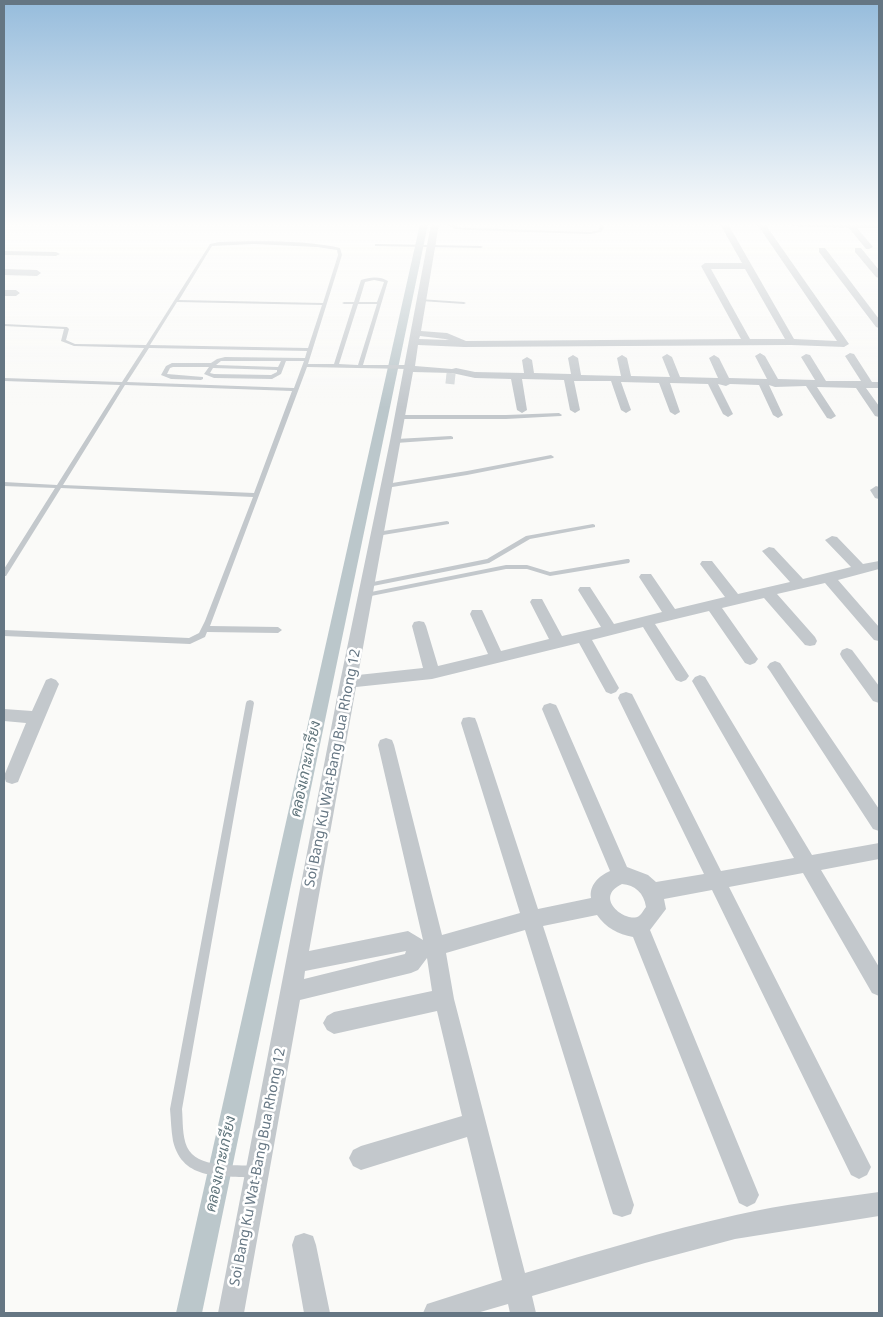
<!DOCTYPE html>
<html>
<head>
<meta charset="utf-8">
<style>
  body { margin:0 }
  #map { position:relative; width:883px; height:1317px; overflow:hidden; background:#fafaf8; font-family:"Noto Sans",sans-serif }
  canvas { display:block }
  .frame { position:absolute; inset:0; border:5px solid #657683; pointer-events:none }
</style>
</head>
<body>
<div id="map">
<canvas width="883" height="1317"></canvas>
<div class="frame"></div>
</div>
<script>
const context = document.querySelector('canvas').getContext('2d');
context.lineJoin = 'round';
function fillPath(path, color) {
  context.fillStyle = color;
  context.fill(path, 'evenodd');
}
function trace(path, color, width, dash) {
  context.strokeStyle = color;
  context.lineWidth = width;
  context.lineCap = dash ? 'butt' : 'round';
  context.setLineDash(dash || []);
  context.stroke(path);
}
function label(font, color, halo, rows, align = 'center') {
  context.font = font + ' "Noto Sans",Sarabun,sans-serif';
  context.lineWidth = 5;
  context.setLineDash([]);
  context.textBaseline = 'middle';
  context.strokeStyle = halo;
  context.fillStyle = color;
  for (const [text, x, y, turn = 0] of rows) {
    context.save();
    context.translate(x, y);
    context.rotate((+turn || 0) * Math.PI / 180);
    context.textAlign = isNaN(turn) ? turn : align;
    if (halo) context.strokeText(text, 0, 0);
    context.fillText(text, 0, 0);
    context.restore();
  }
}
fillPath(new Path2D(`
  M420,224h8l-226,1089h-26z`), '#bbc7cb');
trace(new Path2D(`
  M446,378l9,1`), '#d5d9db', 11, [11, 5.5]);
fillPath(new Path2D(`
  M446,224h5l6,3 11,1 122,4 9,-2 1,-6h4v4l-3,4 -11,2 -122,-4 -13,-1z
  M219,242c37,-1 86,-2 121,6l2,7 -34,109h26l19,-60h-9l-2,-1 2,-1h10l7,-22c9,-3 19,-4 27,1l-25,84h45l3,2 -3,2 -101,-2 -97,259 68,1 4,3 -4,3 -71,-1 -2,5 -15,7 -186,-8v-6l185,8 10,-5 6,-12 48,-124 -192,-9 -55,88h-2v-7l51,-81 -51,-2v-4l53,3 63,-100 -116,-4v-3l118,4 22,-34 -70,-2 -13,-5 3,-12 -60,-3v-2l63,3 2,2 -3,11 9,4 71,1 64,-101zM254,244l63,3 20,3 1,5 -15,48 -144,-3 33,-54zM374,280l10,2 -7,20h-18l6,-20zM177,302l145,3 -14,43 -158,-3zM358,304h19l-19,61 -19,-1zM149,348l158,3 -2,7 -80,-1 -8,2 -6,4h-39l-6,3 -5,9 10,4 30,1 2,-1v-2l-36,-3 3,-6 3,-1h36l-5,7 10,4 58,1 9,-5 5,-13h18l-10,27 -167,-6zM221,361h60l-3,6 -62,-2zM213,368l64,2v2l-6,3 -57,-1 -4,-1zM125,385l167,6 -38,102 -191,-8z
  M376,244l105,2 2,1 -2,1 -106,-2v-2z
  M419,299l45,3 2,1 -2,1 -43,-3h-2z
  M559,413l3,2 -1,1 -55,3h-106l-3,-2 3,-2h106z
  M451,436l2,1v2l-57,4 -3,-2 3,-2z
  M551,455l3,2 -1,1 -86,17 -81,13 -3,-2 3,-2 81,-13z
  M447,521l2,1v2l-72,12 -3,-2 3,-2z
  M593,524l2,1v2l-65,12 -41,24 -121,24 -3,-2 3,-2 119,-24 39,-23z
  M627,559h2l1,2 -1,2 -79,13 -23,-7h-21l-140,28 -3,-2 3,-2 140,-28h21l23,7z
  M250,700l3,1 1,2 -72,406c1,12 0,27 5,38 10,22 48,17 68,19l4,2 2,4 -2,4 -4,2c-33,-3 -72,4 -82,-37 -2,-11 -2,-22 -3,-32l76,-406 1,-2z`), '#c3c8cc');
fillPath(new Path2D(`
  M431,224h8l-18,107 26,2 19,8 275,-2 -40,-73 4,-3h37l-22,-39h8l66,115 43,2 -80,-117h8l84,120 -5,3 -53,-2 -327,2 -46,-2 -3,21 37,3 4,-1 19,4 49,1 -2,-13 5,-3 5,3 2,13 37,1 -3,-16 5,-3 5,3 3,17 40,1 -4,-18 5,-3 5,3 4,18 39,1 -8,-20 5,-3 5,3 8,20 38,1 -9,-20 5,-3 5,3 10,20 38,1 -12,-23 5,-3 5,3 13,23 37,1 -14,-23 5,-3 4,1 16,26h35l-16,-25 5,-3 4,1 18,28h7v6h-13l13,18v11l-4,-1 -19,-28 -39,-1 19,29 -5,3 -4,-1 -21,-32 -31,1 -6,-2 14,30 -5,3 -5,-3 -14,-30 -29,-1 -4,2 -8,-2 15,30 -5,3 -5,-3 -15,-30 -38,-1 10,29 -5,3 -5,-3 -11,-29 -38,-1 10,28 -5,3 -5,-3 -10,-29h-37l6,29 -5,3 -5,-3 -6,-30 -42,-1 5,31 -5,3 -5,-3 -6,-31 -36,-1 -23,-5 -39,-1 -55,303 65,-7 -11,-42 2,-4 5,-1 5,1 2,4 12,40 50,-12 -18,-40 2,-4h10l2,4 17,37 48,-12 -19,-37 2,-3h10l20,37 39,-9 -23,-37 2,-3h10l24,37 48,-12 -23,-35 2,-3h10l24,35 50,-12 -25,-33 2,-3h10l26,33 52,-12 -28,-31 7,-4 5,1 29,31 48,-12 -26,-27 7,-4 5,1 26,27 16,-3v8l-41,11 41,47v14l-5,-1 -49,-57 -48,11 38,43 2,4 -2,4 -5,1 -5,-1 -41,-47 -42,10 36,51 -3,4 -5,2 -5,-2 -36,-52 -54,13 34,52 -3,4 -5,2 -5,-2 -33,-53 -51,13 27,48 -3,4 -5,2 -5,-2 -27,-49 -147,36 -76,8 -47,264 99,-20 15,9 -45,-195 2,-5 6,-2 6,2 2,5 48,190 78,-22 -59,-190 2,-5 6,-1 6,1 2,5 61,186 53,-11c-2,-13 8,-22 19,-27l-68,-162 2,-4 6,-2 6,2 2,4 69,158 21,8 8,7 48,-8 -86,-176 2,-4 6,-2 6,2 2,4 87,173 73,-13 -102,-177 3,-4 5,-2 5,2 107,178 67,-12v16l-58,11 58,97v29l-7,-3 -69,-120 -74,14 142,280 -4,8 -8,4 -8,-4 -139,-285 -48,9 2,10 -16,21 109,265 -4,8 -8,4 -8,-4 -106,-266c-15,-3 -27,-9 -36,-22l-54,11 91,279 -3,9 -9,3 -9,-3 -3,-9 -85,-275 -79,23 8,46 71,274c70,-21 140,-42 211,-58 47,-11 95,-16 143,-23v24l-144,23 -90,24 -113,33 4,17h-26l-2,-9 -31,9h-54l4,-9 75,-24 -35,-143 -106,33 -8,-4 -4,-8 4,-8 8,-4 101,-30 -25,-105 -103,23 -7,-4 -4,-7 4,-7 7,-4 98,-21 -5,-33 -9,12 -7,3 -111,27 -56,313h-26l122,-631 50,-241zM711,269h34l40,70h-35zM420,336l25,3 4,1 -30,-1zM622,884c13,1 22,9 24,23 -2,2 -4,7 -7,9 -12,8 -47,-18 -17,-32zM406,951l-1,3 -101,25 1,-8z
  M790,224h89v4h-22l16,19 -4,2h-3l-17,-21 -55,-2z
  M819,248h6l54,71v9l-3,-1 -57,-75z
  M855,248h6l18,22v8l-3,-1 -21,-25z
  M4,251l52,1 4,2 -4,2 -52,-1z
  M4,269l33,1 4,3 -4,3 -33,-1z
  M4,290h12l4,3 -4,3h-12z
  M876,486l3,1v12l-4,-1 -5,-8z
  M847,648l5,2 27,36v17l-6,-2 -31,-43 -2,-4 2,-4z
  M775,661l5,2 99,146v22l-6,-2 -103,-158 -3,-4 3,-4z
  M51,678l5,2 3,4 -39,93 -2,5 -6,2 -6,-2 -2,-6 22,-53 -22,-2v-12l28,2 14,-31z
  M304,1233l9,3 3,9 14,68h-26l-12,-68 3,-9z`), '#c3c8cc');
const sky = context.createLinearGradient(0, 0, 0, 408);
sky.addColorStop(0, '#96bcdc');
sky.addColorStop(0.55, '#fdfdfc');
sky.addColorStop(1, '#fdfdfc00');
context.fillStyle = sky;
context.fillRect(0, 0, 883, 408);
label('14px', '#657683', '#fff', [
  ["Soi Bang Ku Wat-Bang Bua Rhong 12",333,768,-79],
  ["Soi Bang Ku Wat-Bang Bua Rhong 12",258,1167,-79]
]);
label('italic 15px', '#60757c', '#fff', [
  ["คลองเกาะเกรียง",306,769,-78],
  ["คลองเกาะเกรียง",221,1164,-78]
]);
</script>
</body>
</html>
